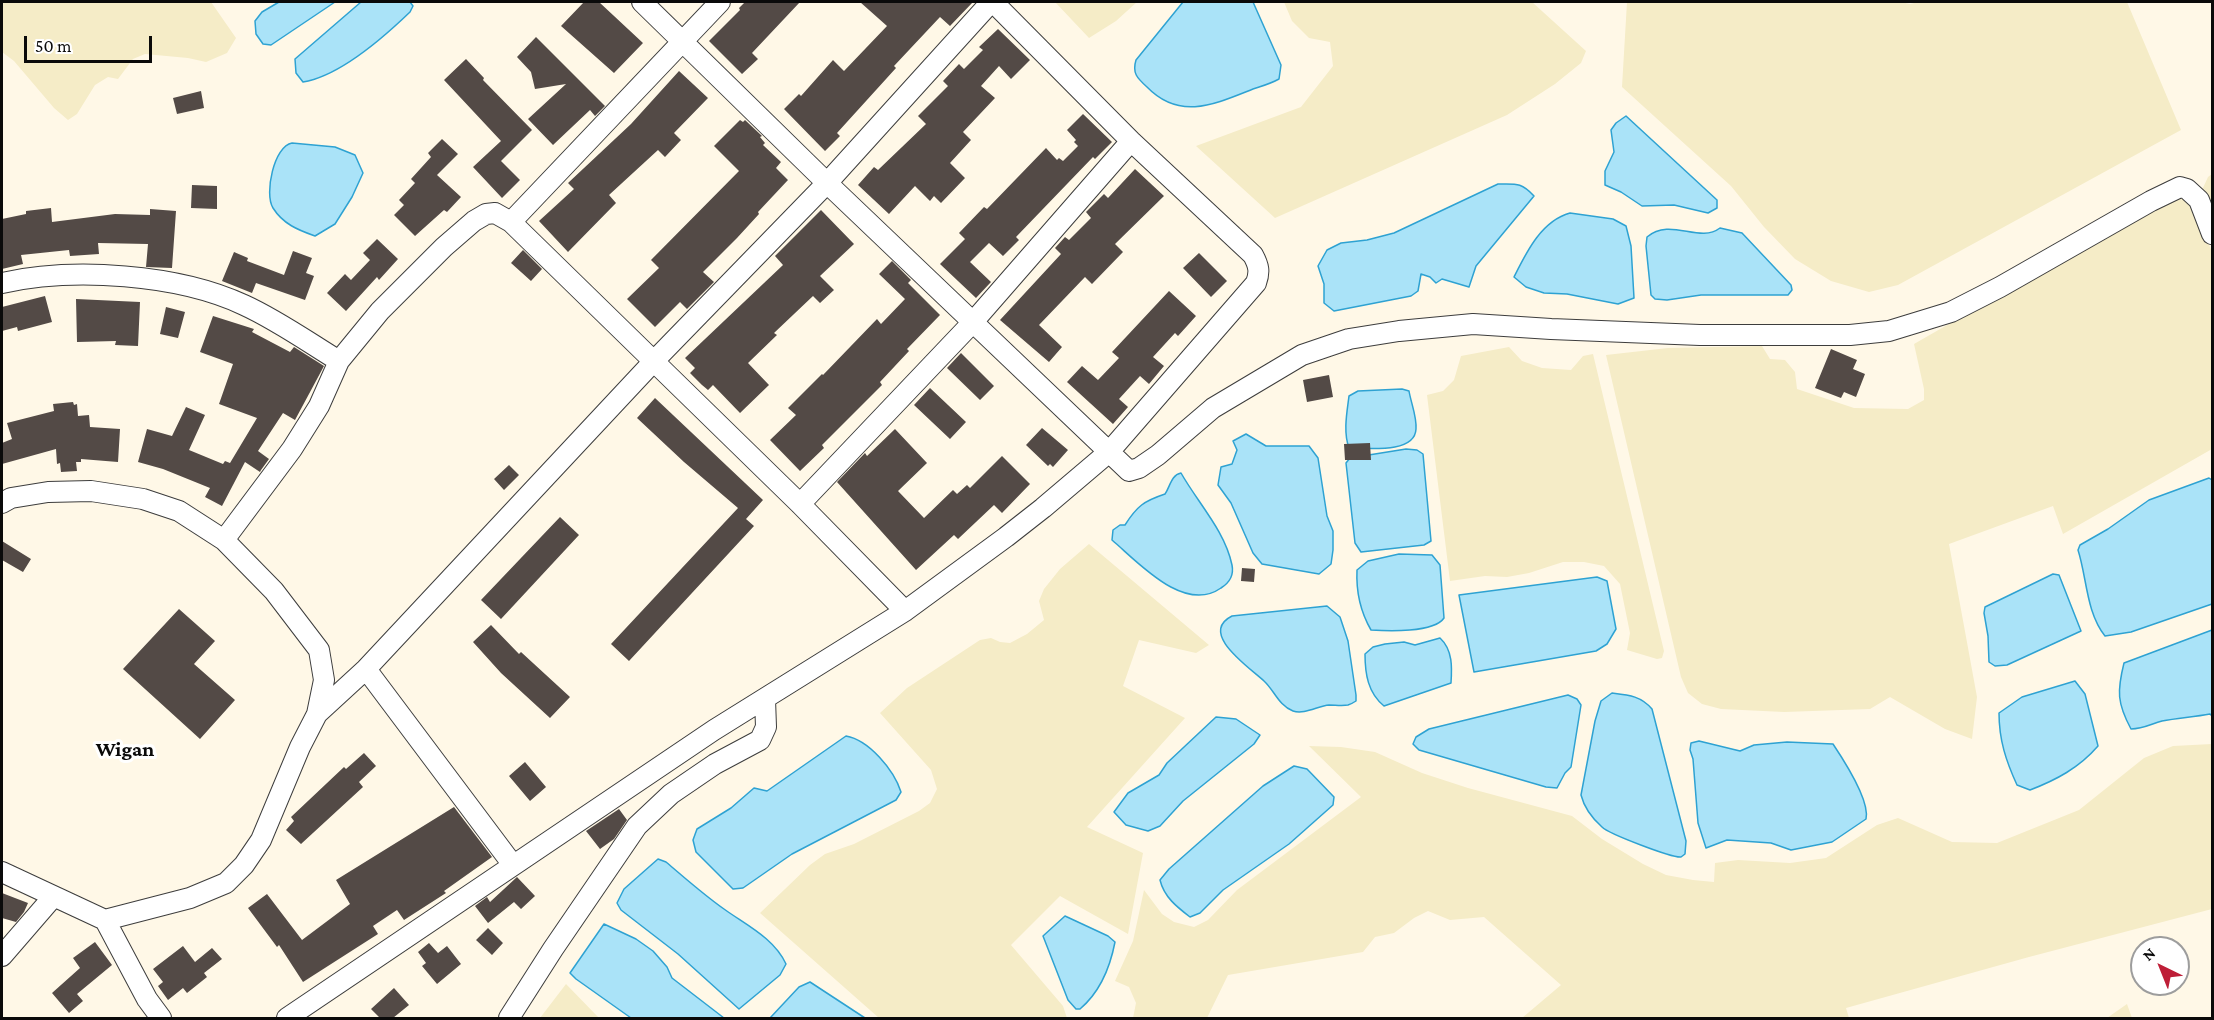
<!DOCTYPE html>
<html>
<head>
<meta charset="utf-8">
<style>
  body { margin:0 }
  #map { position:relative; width:2214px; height:1020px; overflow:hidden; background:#fff8e7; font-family:"Crimson Pro",serif }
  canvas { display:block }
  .frame { position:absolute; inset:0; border:3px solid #0a0a0a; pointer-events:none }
  .north { position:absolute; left:2130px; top:936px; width:60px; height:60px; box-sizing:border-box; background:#fff; border:2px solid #9d9d9d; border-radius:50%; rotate:317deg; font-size:16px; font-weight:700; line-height:24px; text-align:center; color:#0a0a0a }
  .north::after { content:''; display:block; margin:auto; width:21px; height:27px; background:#be1e37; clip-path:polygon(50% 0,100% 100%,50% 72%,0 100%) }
  .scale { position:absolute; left:24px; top:36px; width:128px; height:27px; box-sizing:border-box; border:3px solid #0a0a0a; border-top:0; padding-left:8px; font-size:18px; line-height:21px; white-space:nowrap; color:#0a0a0a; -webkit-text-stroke:4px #fff; paint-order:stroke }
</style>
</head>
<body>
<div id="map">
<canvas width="2214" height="1020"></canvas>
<div class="frame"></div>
<div class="north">N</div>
<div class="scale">50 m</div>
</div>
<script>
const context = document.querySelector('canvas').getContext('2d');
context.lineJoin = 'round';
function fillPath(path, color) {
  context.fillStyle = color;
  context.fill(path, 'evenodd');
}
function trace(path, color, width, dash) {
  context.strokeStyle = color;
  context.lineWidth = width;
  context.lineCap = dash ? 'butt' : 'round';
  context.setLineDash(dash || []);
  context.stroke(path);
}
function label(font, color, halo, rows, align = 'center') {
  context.font = font + ' "Crimson Pro",serif';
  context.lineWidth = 6;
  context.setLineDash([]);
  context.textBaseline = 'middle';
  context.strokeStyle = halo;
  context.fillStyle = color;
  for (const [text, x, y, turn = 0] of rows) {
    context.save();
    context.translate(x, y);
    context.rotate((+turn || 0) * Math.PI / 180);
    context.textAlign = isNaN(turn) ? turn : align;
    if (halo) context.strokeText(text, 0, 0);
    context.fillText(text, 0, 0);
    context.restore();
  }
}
fillPath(new Path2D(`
  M2,2h209l25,36 -9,15 -21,9 -18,-4 -43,-4 -12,5 -15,20 -10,-2 -13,8 -18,29 -9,6 -14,-12 -40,-47 -12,-9z
  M1055,2h82l-21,19 -27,17z
  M1284,2h248l54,49 -5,12 -26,21 -48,31 -232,103 -79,-72 105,-39 32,-41 -3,-24 -21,-4 -17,-17z
  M1627,2h274l9,2 8,-2h209l54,128 -283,155 -29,7 -38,-11 -36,-22 -31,-32 -33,-41 -109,-99z
  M2212,174v42l-10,-26 6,-13z
  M2179,192l12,8 21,52v197l-149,85 -10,-28 -104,38 28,153 -5,42 -27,-10 -55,-32 -20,12 -86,3 -63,-3 -19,-5 -14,-11 -7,-16 -75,-322 62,-7 94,-2 8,13 15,1 10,12 2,17 57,19 54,1 16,-9v-11l-10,-45z
  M1509,347l13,14 20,7 29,2 12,-14 10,-2 71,297 -2,7 -5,1 -30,-9 3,-17 -10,-49 -16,-18 -20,-4h-21l-34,11 -22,4 -22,-1 -35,5 -23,-186 16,-4 11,-11 7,-24z
  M1089,544l120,101 -13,8 -57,-13 -16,46 62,32 -98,109 56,26 -15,81 -68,-38 -49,49 52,61 4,12h-188l-119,-105 50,-48 15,-11 29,-10 65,-33 11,-8 7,-14 -6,-19 -51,-57 27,-25 73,-48 11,-2 9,4 10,1 17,-9 17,-14 -5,-19 5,-12 16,-20z
  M2212,744v165l-183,48 -183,51 3,10h-327l39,-33 -77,-68 -34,3 -22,-9 -14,7 -20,15 -19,4 -12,15 -135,23 -21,43h-74l3,-15 -7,-16 -14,-6 18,-40 11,-51 18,24 12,8 20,5 14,-7 29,-30 124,-93 -52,-51 32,1 34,5 47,21 46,15 104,28 30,23 41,25 23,11 27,5 21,2 1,-19 23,-3 52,3 36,-5 51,-33 21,-7 54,24 45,1 82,-33 65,-52 29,-12z
  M566,984l33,34h-59z
  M2127,1004l5,14h-25z`), '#f5ecc7');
const water = new Path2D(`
  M279,2h56l-64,43 -8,-1 -7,-10 -1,-13 7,-9z
  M361,2h49l3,4 -3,6c-27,26 -70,64 -107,70l-7,-9 -1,-14z
  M1183,2h70l28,63 -2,14c-9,5 -17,7 -26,10 -38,15 -73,32 -106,-2 -10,-9 -15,-14 -11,-27z
  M1626,116l91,84v8l-9,5 -34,-8 -32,1 -21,-14 -16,-7v-14l9,-19 -3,-22 5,-7z
  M292,143l43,4 20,8 8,18 -11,24 -17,27 -20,12c-17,-6 -32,-12 -42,-28 -9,-14 1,-62 19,-65z
  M1498,184c18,0 23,-2 36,12l-58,70 -7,21 -27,-8 -6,4 -6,-6 -9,-3 -3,17 -7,5 -77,15 -10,-8v-19l-6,-18 9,-16 14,-7 26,-3 27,-7z
  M1570,213l43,6 13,7 5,20 3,52 -16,6 -51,-10 -23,-1 -18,-6 -12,-10c12,-24 27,-56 56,-64z
  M1720,228l22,5 49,52 1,5 -4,5h-87l-34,5 -12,-1 -4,-4 -5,-49 1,-9c24,-20 52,7 73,-9z
  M1402,389l7,2c2,12 8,26 7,38 -1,25 -49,19 -67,19 -6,-16 -2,-36 0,-52l9,-5z
  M1246,434l20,12h43l9,12 9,58 6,15v19l-2,14 -12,10 -57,-10 -9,-11 -22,-50 -13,-18 3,-18 11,-3 5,-14 -4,-9z
  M1406,449l11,1 6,4 8,87 -7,4 -63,7 -6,-9 -9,-80 4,-5z
  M1181,473c17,30 44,58 51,92 2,10 -3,18 -11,23 -37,26 -83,-26 -109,-48l1,-10 7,-5h5c12,-19 19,-24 40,-31 5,-7 6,-19 16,-21z
  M2209,478l3,2v124l-81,28 -26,4c-19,-24 -18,-58 -27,-86l2,-5 28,-16 41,-29z
  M1399,554l33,1 8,10 4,53c-10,15 -57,13 -73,12 -11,-19 -15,-39 -14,-60l11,-9z
  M2053,574l6,1 22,56 -74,34 -12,1 -6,-4 -1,-26 -4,-23 1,-6z
  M1597,577l10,4 9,48 -9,15 -11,7 -122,21 -15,-77z
  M1327,606l13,11 8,24 8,54v6c-3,2 -5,3 -8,4 -6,1 -13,0 -19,0 -11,1 -25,10 -36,6 -14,-5 -19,-21 -29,-30 -15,-14 -66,-48 -32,-65z
  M2212,630v86l-2,-2c-16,3 -32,4 -48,7 -11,3 -19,8 -31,8 -14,-26 -14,-38 -7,-66z
  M1440,638c13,12 12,30 11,45l-67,23c-16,-13 -19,-32 -19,-52l8,-7 12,-3 19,-2 11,3z
  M2075,681l10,13 13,52c-19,22 -42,34 -68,44l-13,-5c-11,-24 -18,-45 -18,-72l23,-16z
  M1612,693c17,2 29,3 40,16l34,132 -1,13 -4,3c-9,1 -72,-23 -79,-30 -9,-8 -18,-20 -21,-32l14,-74 6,-20z
  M1568,695l9,4 4,6 -10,62 -6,6 -8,15 -11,-1 -127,-37 -6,-6 3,-7 13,-8z
  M1216,717l20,2 24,16 -6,9 -71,57 -23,25 -12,5 -22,-6 -12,-13 14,-19 31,-18 8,-12z
  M846,736c23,4 48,34 55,56l-5,8 -104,54 -49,34 -10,1 -37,-37 -3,-12 4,-11 34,-21 23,-20 13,3z
  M1699,741l41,10 14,-6 33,-3 46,2c10,15 37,57 33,75l-34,23 -41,8 -20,-7 -44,-3 -21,8 -8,-25 -5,-64 -3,-9 1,-7z
  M1294,766l13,3 27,28 -1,8 -44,39 -66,46 -23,23 -10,4c-13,-10 -26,-20 -30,-37l9,-11 94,-83z
  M658,859l8,3c19,16 38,33 58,47 22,16 50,29 62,55l-6,11 -41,34 -61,-55 -57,-44 -4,-7 7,-14z
  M1065,916l43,20 7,6c-5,26 -15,50 -35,67h-4l-8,-9 -25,-64z
  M604,924l32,15 17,12 14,16 5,11 52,40h-93l-55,-39 -6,-6z
  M810,982l55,36h-95l29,-31z`);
fillPath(water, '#aae3f8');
trace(water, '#2ea2d2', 1.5);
fillPath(new Path2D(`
  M584,2h15l44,41 -29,30 -53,-47z
  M745,2h55l-48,51 6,6 -16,15 -33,-33 31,-31 -1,-2z
  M860,2h113l-23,24 -10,-9 -46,49 2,2 -59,65 3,3 -15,15 -41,-42 15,-15 2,2 32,-36 11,11 43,-45z
  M998,29l32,31 -19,19 -12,-13 -18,20 14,12 -32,34 8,8 -21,23 15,15 -24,25 -7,-7 -4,5 -15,-15 -26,28 -31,-29 16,-18 4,3 48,-46 -8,-8 30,-30 -5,-5 16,-17 5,5 19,-19 -4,-3z
  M536,37l69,69 -10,10 -5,-6 -37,35 -25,-26 38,-35 -31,5 -4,-17 -14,-15z
  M466,59l18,19 -1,2 49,50 -31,31 19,19 -18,18 -29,-31 28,-26 -57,-61z
  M679,71l29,27 -34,35 7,7 -16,17 -7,-7 -49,45 7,8 -48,49 -29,-31 35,-32 -6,-6 63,-59z
  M201,91l3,17 -27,6 -4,-16z
  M1083,114l29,28 -17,17 -2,-2 -77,80 3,3 -16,16 -14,-13 -19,19 21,20 -15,16 -36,-34 25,-25 -6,-6 25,-26 3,2 59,-61 11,12 2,-2 4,3 15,-15 -4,-4 2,-2 -9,-10z
  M740,120l3,2 2,-2 17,16 -2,1 5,6 -2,2 18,17 -5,6 12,12 -30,32 1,2 -22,24 -34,34 11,10 -27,27 -7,-7 -25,25 -28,-28 32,-31 -8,-8 88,-89 -25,-25z
  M442,139l16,15 -21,21 24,22 -14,15 -3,-2 -29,26 -21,-21 10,-10 -5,-5 16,-17 -4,-4 20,-22 -3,-4z
  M1135,169l29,27 -49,48 8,8 -31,32 -7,-7 -46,48 23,22 -13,15 -49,-42 61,-66 -6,-6 10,-11 4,3 22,-22 -5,-6 18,-18 4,4z
  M192,185l25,1v23l-26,-1z
  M51,208l1,14 63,-8 35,1v-6l26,2 -4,57 -26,-1 2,-23 -50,-1 1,11 -29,2 -1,-6 -48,5 2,9 -21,5v-50l24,-5v-3z
  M821,210l33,34 -34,32 14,14 -14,13 -7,-7 -39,37 3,2 -29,28 21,22 -29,28 -27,-28 -5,5 -6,-5 -12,-12 5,-5 -10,-10 98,-93 -8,-9z
  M377,239l21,20 -19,21 -2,-3 -31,34 -19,-18 18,-19 6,6 19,-20 -7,-7z
  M523,250l19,19 -11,12 -20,-18z
  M293,251l19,7 -6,15 8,3 -9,24 -49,-17 -4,10 -30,-12 12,-29 14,6 -1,3 37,14z
  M1199,253l28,28 -16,16 -28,-29z
  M892,261l19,19 -3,3 32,32 -33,34 2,2 -29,31 2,3 -60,60 2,3 -24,23 -30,-31 26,-25 -8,-7 34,-34 1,1 54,-56 4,5 24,-25 -26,-25z
  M1169,291l27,25 -18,20 -3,-3 -22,24 11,9 -15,18 -9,-8 -21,23 9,8 -15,17 -46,-42 15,-16 16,14 21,-22 -7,-6z
  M45,296l7,26 -34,9 -1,-4 -15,4v-24z
  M76,299l64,3 -2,44 -23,-1 1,-4 -39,1z
  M166,307l19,5 -7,26 -18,-4z
  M213,316l41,13 -2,3 38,20 4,-5 30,19 -29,54 -12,-7 -25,38 11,8 -8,11 -1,2 -15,-10 -23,44 -17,-9 5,-9 -47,-19 -25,-7 9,-33 25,7 14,-29 19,8 -16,35 34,14 2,-3 5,2 27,-45 -38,-14 14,-40 -33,-12z
  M1831,349l26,11 -4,9 12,5 -9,23 -12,-5 -3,6 -26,-10z
  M961,353l33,33 -14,14 -33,-32z
  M1329,375l4,22 -26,5 -4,-22z
  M930,388l36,34 -16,17 -36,-34z
  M655,398l108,102 -17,19 8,7 -125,135 -18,-17 127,-136 -54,-46 -47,-44z
  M73,402l1,3 3,-1 1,12 11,-1 1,12 30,2 -2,33 -37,-3v3h-5l1,9 -16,1 -1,-9 -3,1 -1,-15 -54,15v-21l10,-4 -5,-16 47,-12 -1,-7z
  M1042,428l26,22 -15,17 -3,-3 -2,2 -22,-21z
  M895,429l32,34 -29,28 26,27 29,-28 4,4 10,-9 3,3 32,-32 28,28 -28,29 -8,-8 -36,34 -4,-4 -38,35 -79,-88 28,-29 2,3z
  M1370,443l1,17h-26l-1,-16z
  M509,465l10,10 -15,15 -10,-11z
  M560,517l19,18 -78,84 -20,-19z
  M2,541l29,18 -8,13 -21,-12z
  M1242,568l13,1 -1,13 -13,-1z
  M179,609l36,32 -21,23 41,36 -35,39 -77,-70z
  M491,625l28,29 2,-2 49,45 -20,21 -49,-45 -28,-31z
  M364,753l12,13 -17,16 4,5 -62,57 -15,-14 8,-9 -3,-4 53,-50 2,2z
  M525,762l21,25 -16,14 -21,-25z
  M454,807l38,50 -48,34 2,2 -42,27 -7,-10 -24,16 5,8 -75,48 -24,-37 -2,2 -29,-39 19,-14 35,46 48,-36 -14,-24z
  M619,809l8,11 -13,19 -14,10 -14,-18z
  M517,877l18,19 -14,13 -7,-7 -26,21 -13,-17 12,-9 3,5z
  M2,893l26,10 -4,9 -8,10 -14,-4z
  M488,928l15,15 -11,12 -16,-15z
  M95,942l17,23 -35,29 6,7 -14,12 -17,-20 28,-25 -7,-10z
  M429,943l9,10 9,-7 14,18 -24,20 -15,-18 4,-3 -8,-11z
  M183,946l12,16 17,-14 10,11 -18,14 3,4 -20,16 -4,-5 -15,12 -10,-14 5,-4 -10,-13z
  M394,988l15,17 -16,13h-13l-9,-9z`), '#534a46');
const minor = new Path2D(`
  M642,2l185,181 302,288 10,-3 19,-13 55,-47 89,-53 47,-16 50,-8 74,-7 78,5 149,6h150l39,-4 62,-19 49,-25 151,-86 29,-14 7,2 12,11 13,34
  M511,222l209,-220
  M2,283c71,-16 176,-9 242,22 33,15 64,37 95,56
  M2,503l9,-5 37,-6 43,-1 52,8 36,12 45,29 50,51 45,59 5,30 -7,34 -17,33 -39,93 -17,25 -18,18 -36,15 -85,22 -103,-48
  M800,504l173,-182 158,-181
  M224,540l68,-91 27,-43 20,-45 41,-50 64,-64 30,-26 12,-7 9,-1 16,9 289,282 105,107
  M366,669l147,196
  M317,714l49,-45 287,-307 174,-179 164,-181
  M105,920l42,79 14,19
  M2,956l51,-59
  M287,1018l427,-288 191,-119 101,-74 37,-29 66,-56 147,-169c4,-11 3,-17 -3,-28l-122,-114 -138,-139
  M509,1018l44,-69 84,-123 34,-32 44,-30 45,-24 6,-13 -1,-28`);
trace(minor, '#3d3d3d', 22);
trace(minor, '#fff', 20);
label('bold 21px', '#0a0a0a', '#fff', [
  ["Wigan",125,750]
]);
</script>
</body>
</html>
